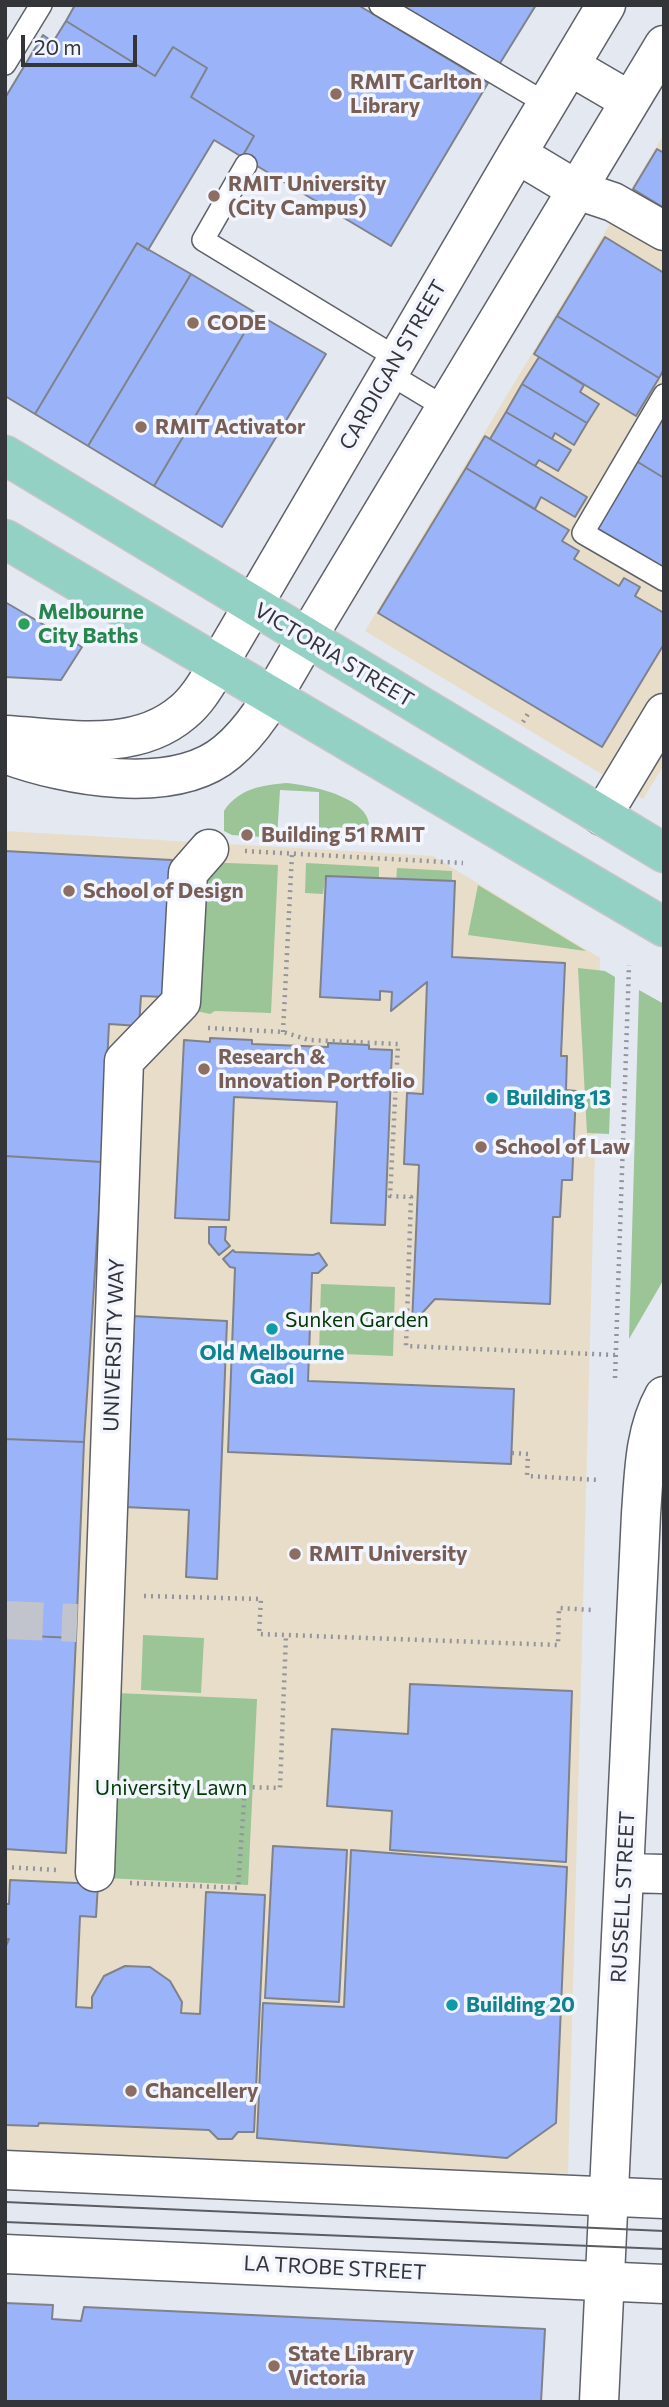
<!DOCTYPE html>
<html>
<head>
<meta charset="utf-8">
<style>
  body { margin:0 }
  #map { position:relative; width:669px; height:2407px; overflow:hidden; background:#e4e8f1; font-family:Commissioner,sans-serif }
  canvas { display:block }
  .frame { position:absolute; inset:0; border:7px solid #333538; pointer-events:none }
  .scale { position:absolute; left:21px; top:35px; width:116px; height:32px; box-sizing:border-box; border:4px solid #333538; border-top:0; padding-left:9px; font-size:21px; line-height:24px; white-space:nowrap; color:#333538; -webkit-text-stroke:5px #f2f5fe; paint-order:stroke }
</style>
</head>
<body>
<div id="map">
<canvas width="669" height="2407"></canvas>
<div class="frame"></div>
<div class="scale">20 m</div>
</div>
<script>
const context = document.querySelector('canvas').getContext('2d');
context.lineJoin = 'round';
function fillPath(path, color) {
  context.fillStyle = color;
  context.fill(path, 'evenodd');
}
function trace(path, color, width, dash) {
  context.strokeStyle = color;
  context.lineWidth = width;
  context.lineCap = dash ? 'butt' : 'round';
  context.setLineDash(dash || []);
  context.stroke(path);
}
function label(font, color, halo, rows, align = 'center') {
  context.font = font + ' Commissioner,sans-serif';
  context.lineWidth = 7;
  context.setLineDash([]);
  context.textBaseline = 'middle';
  context.strokeStyle = halo;
  context.fillStyle = color;
  for (const [text, x, y, turn = 0] of rows) {
    context.save();
    context.translate(x, y);
    context.rotate((+turn || 0) * Math.PI / 180);
    context.textAlign = isNaN(turn) ? turn : align;
    if (halo) context.strokeText(text, 0, 0);
    context.fillText(text, 0, 0);
    context.restore();
  }
}
fillPath(new Path2D(`
  M664,134v631l-21,34 -278,-168z
  M5,831l428,25 167,102 -32,1216 -563,-24z`), '#e8ddc8');
fillPath(new Path2D(`
  M286,783c26,2 104,18 78,59l-45,-3v-47l-39,-2 -3,48 -45,-3 -8,-4v-20c14,-22 38,-26 62,-28z
  M202,862l76,3 -7,148 -56,-2 -5,3 -14,-3z
  M306,863l73,4v15l-54,-3 -2,15 -18,-1z
  M397,868l55,3v15l-56,-3z
  M478,885l108,66 -118,-16z
  M578,968l27,3 10,6 -6,157 -22,-1z
  M639,990l25,14v275l-35,60z
  M321,1284l74,3 -2,69 -74,-3z
  M143,1635l61,3 -3,55 -60,-3z
  M93,1692l164,7 -9,186 -162,-8z`), '#9bc497');
const building = new Path2D(`
  M75,5h283l130,78 -97,163 -149,-89 12,-21 -63,-39 16,-29 -34,-21 -18,29 -89,-55z
  M392,5h144l-39,63z
  M66,21l89,55 18,-29 34,21 -16,29 63,39 -12,21 -28,-17 -66,110 -11,-7 -102,171 -30,-18v-298l38,-63 10,7z
  M657,149l7,4v55l-31,-19z
  M605,237l59,36v96l-5,9 -102,-62z
  M137,243l54,31 -103,172 -53,-32z
  M191,274l65,39 -102,173 -66,-40z
  M256,313l70,41 -104,173 -68,-41z
  M557,316l102,62 -23,38 -102,-62z
  M539,357l45,28 -4,7 19,12 -12,19 -65,-39z
  M522,384l65,39 -13,22 -19,-12 -3,6 -46,-27z
  M664,409v69l-31,-19z
  M506,412l65,38 -13,21 -19,-11 -4,6 -45,-27z
  M485,436l102,61 -12,20 -34,-20 -6,12 -69,-41z
  M633,459l31,19v91l-71,-42z
  M466,468l103,62 -7,11 17,10 -5,8 45,27 5,-8 16,9 -5,9 29,17v31l-62,103 -224,-134z
  M5,602l77,45 -21,33 -56,-3z
  M5,851l167,9 -7,137 -24,-1 -2,30 -30,-2 -7,138 -97,-6z
  M326,876l129,5 -3,76 113,6 -4,93h6l-1,34 10,1 -1,24 -3,65h-10l-2,37h-7l-3,87 -115,-5 -23,25 7,-159 -15,-1 3,-71 16,1 4,-112 -36,29 1,-19 -12,-1v9l-60,-3z
  M210,1038l42,2v4l76,3v-4l41,2v4l23,1 -7,175 -54,-2 6,-121 -103,-5 -5,123 -54,-2 9,-178 26,2z
  M5,1156l97,6 -18,280 -79,-3z
  M209,1227h17l-1,13 5,6 -11,9 -10,-12z
  M233,1250l2,2 78,3 6,-2 8,12 -9,8h-6l-4,108 206,8 -3,75 -283,-12 7,-184 -5,-1 -7,-8z
  M132,1316l95,5 -10,258 -31,-2 3,-67 -65,-3z
  M5,1439l79,3 -8,196 -71,-3z
  M5,1635l71,3 -10,215 -61,-4z
  M410,1684l162,7 -6,171 -176,-12 2,-39 -65,-5 5,-77 76,5z
  M273,1846l74,4 -8,152 -74,-4z
  M351,1850l216,17 -11,256 -49,35 -250,-20 6,-135 81,4z
  M10,1880l88,4 -2,33 -16,-1 -4,91 16,1v-11l12,-21 21,-10 25,1 20,14 12,21 -1,11 19,1 6,-122 59,3 -11,237h-16l-6,7h-14l-9,-9 -170,-7 -1,3 -33,-1v-177l4,-9h-4v-35h4z
  M5,2303l48,2 -1,14 29,2 3,-14 461,22 -4,73h-536z`);
fillPath(building, '#9bb3f8');
trace(building, '#7f828a', 2);
trace(new Path2D(`
  M5,1620l72,3`), '#c1c4cc', 38, [38, 19]);
const lane = new Path2D(`
  M380,5l167,99
  M5,64l36,-59
  M246,165l-43,75 194,118
  M388,373l58,35
  M664,395l-81,138 81,47`);
const street = new Path2D(`
  M570,66l60,35
  M517,154l60,36 36,12 51,29
  M5,735c59,3 129,19 178,-23 15,-12 25,-31 35,-47l299,-511 89,-149
  M5,754c59,22 169,43 222,-2 35,-29 56,-76 80,-114l357,-593
  M602,816l62,-103
  M95,1872l29,-811 57,-59 7,-129 21,-24`);
const secondary = new Path2D(`
  M624,1873l40,1
  M5,2170l659,29
  M5,2254l659,30
  M599,2402l42,-888c3,-40 3,-82 23,-118`);
const primary = new Path2D(`
  M5,455l659,398
  M5,539l659,388`);
trace(lane, '#5e6168', 24);
trace(street, '#5e6168', 41);
trace(secondary, '#5e6168', 41);
trace(primary, '#c6c6c7', 41);
trace(new Path2D(`
  M523,722l6,-10
  M245,851l218,12
  M208,1028l75,4 26,8 89,4 -8,152 21,1 -5,149 210,9
  M283,1032l9,-178
  M615,1378l14,-413
  M512,1453l16,1 -1,22 72,4
  M144,1596l117,3 -2,35 299,11 1,-37 33,2
  M5,1867l52,3
  M130,1883l108,5 7,-101 35,1 6,-153`), '#92959b', 4.5, [2, 5]);
trace(lane, '#fff', 21);
trace(street, '#fff', 38);
trace(secondary, '#fff', 38);
trace(primary, '#92d1c3', 38);
trace(new Path2D(`
  M5,2202l659,29
  M5,2222l659,27`), '#5b5d62', 2);
for (const [x, y, r, color] of [
  [336,94,7,"#8d6e63"],
  [214,196,7,"#8d6e63"],
  [193,323,7,"#8d6e63"],
  [141,427,7,"#8d6e63"],
  [24,624,7,"#2e9e5b"],
  [247,835,7,"#8d6e63"],
  [69,891,7,"#8d6e63"],
  [204,1069,7,"#8d6e63"],
  [492,1098,7,"#0f9aa8"],
  [481,1147,7,"#8d6e63"],
  [272,1329,7,"#0f9aa8"],
  [295,1554,7,"#8d6e63"],
  [452,2005,7,"#0f9aa8"],
  [131,2091,7,"#8d6e63"],
  [274,2366,7,"#8d6e63"]
]) {
  const dot = new Path2D();
  dot.arc(x, y, r, 0, 2 * Math.PI);
  context.fillStyle = color;
  context.fill(dot);
  trace(dot, '#f2f5fe', 2.5);
}
label('bold 21px', '#785e54', '#f2f5fe', [
  ["RMIT Carlton",350,82],
  ["Library",350,106],
  ["RMIT University",228,184],
  ["(City Campus)",228,208],
  ["CODE",207,323],
  ["RMIT Activator",155,427],
  ["Building 51 RMIT",261,835],
  ["School of Design",83,891],
  ["Research &",218,1057],
  ["Innovation Portfolio",218,1081],
  ["School of Law",495,1147],
  ["RMIT University",309,1554],
  ["Chancellery",145,2091],
  ["State Library",288,2354],
  ["Victoria",288,2378]
], 'left');
label('21px', '#333538', '#f2f5fe', [
  ["CARDIGAN STREET",393,365,-60],
  ["VICTORIA STREET",334,655,31],
  ["UNIVERSITY WAY",114,1345,-88],
  ["RUSSELL STREET",623,1897,-87],
  ["LA TROBE STREET",335,2268,3]
]);
label('bold 21px', '#27864d', '#f2f5fe', [
  ["Melbourne",38,612],
  ["City Baths",38,636]
], 'left');
label('bold 21px', '#0d838f', '#f2f5fe', [
  ["Building 13",506,1098],
  ["Old Melbourne",272,1353,"center"],
  ["Gaol",272,1377,"center"],
  ["Building 20",466,2005]
], 'left');
label('21px', '#003a00', '#f2f5fe', [
  ["Sunken Garden",357,1320],
  ["University Lawn",171,1788]
]);
</script>
</body>
</html>
